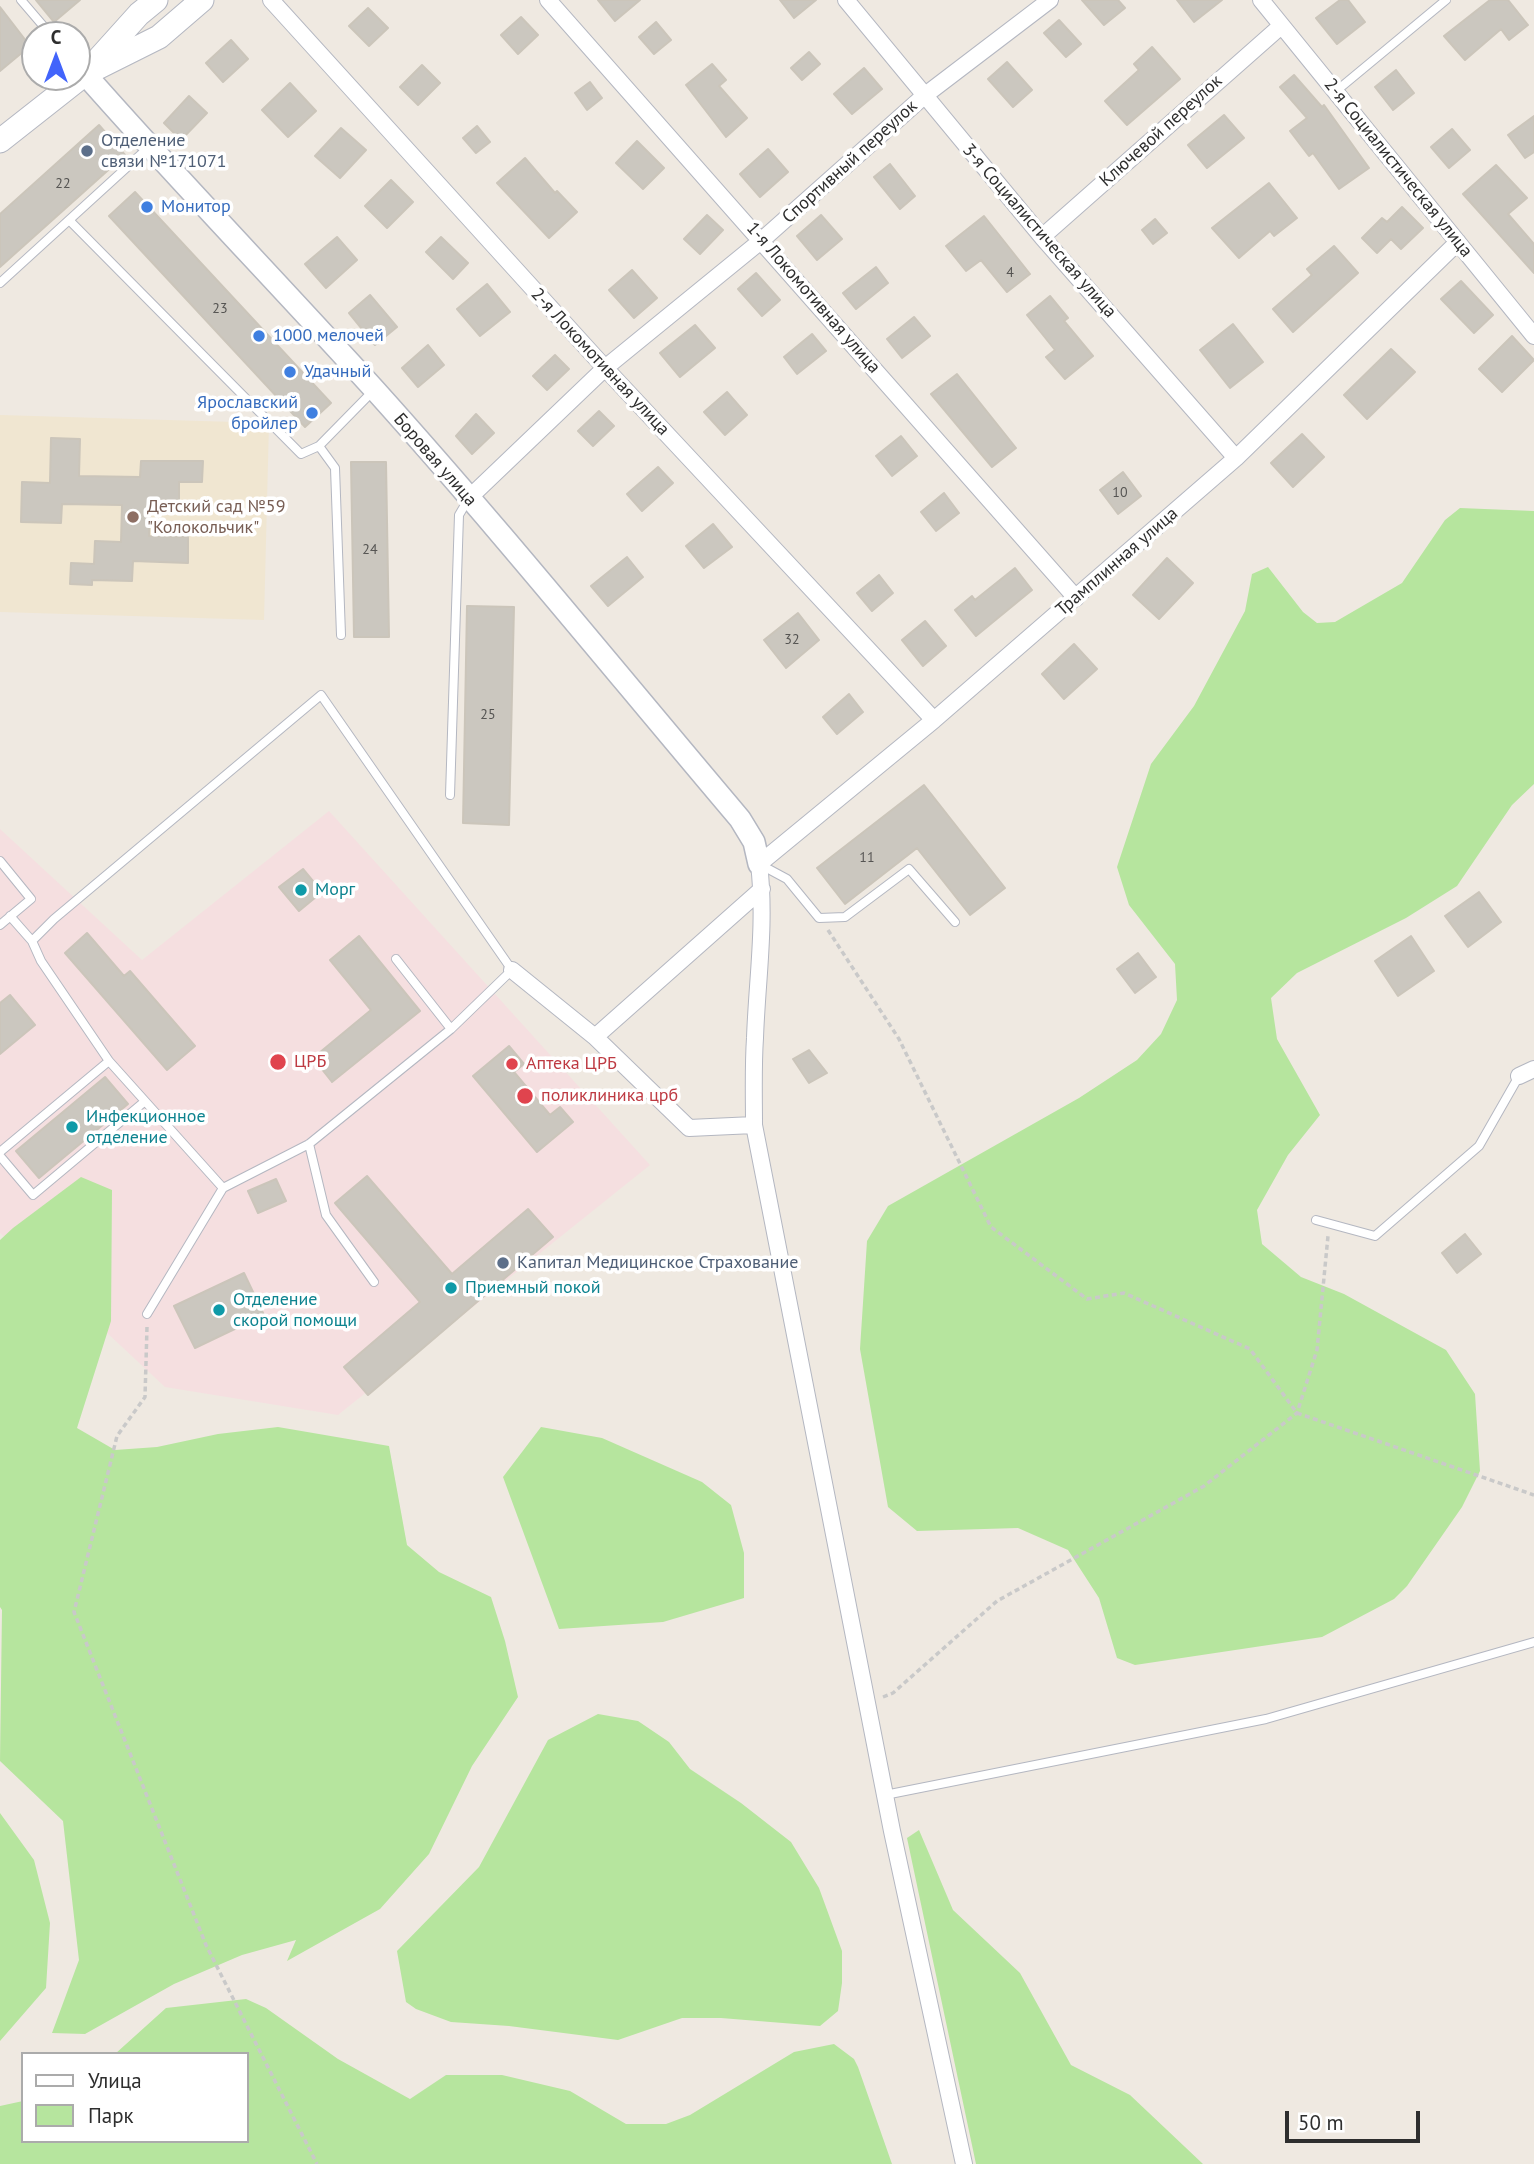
<!DOCTYPE html>
<html>
<head>
<meta charset="utf-8">
<style>
  body { margin:0 }
  #map { position:relative; width:1534px; height:2164px; overflow:hidden; background:#efe9e1; font-family:"PT Sans",sans-serif }
  canvas { display:block }
  .legend { position:absolute; left:21px; top:2052px; width:228px; height:91px; box-sizing:border-box; background:#fff; border:2px solid #ababab; margin:0; padding:9px 12px; list-style:none; font-size:21px; color:#2e2e2e }
  .legend li { display:flex; align-items:center; gap:14px; height:35px }
  .legend b { width:35px; border:2px solid #ababab }
  .north { position:absolute; left:21px; top:21px; width:70px; height:70px; box-sizing:border-box; background:#fff; border:2px solid #ababab; border-radius:50%; rotate:0deg; font-size:19px; font-weight:700; line-height:28px; text-align:center; color:#2e2e2e }
  .north::after { content:''; display:block; margin:auto; width:24px; height:32px; background:#4264fb; clip-path:polygon(50% 0,100% 100%,50% 72%,0 100%) }
  .scale { position:absolute; left:1285px; top:2111px; width:135px; height:32px; box-sizing:border-box; border:4px solid #2e2e2e; border-top:0; padding-left:9px; font-size:21px; line-height:24px; white-space:nowrap; color:#2e2e2e; -webkit-text-stroke:5px #fff; paint-order:stroke }
</style>
</head>
<body>
<div id="map">
<canvas width="1534" height="2164"></canvas>
<ul class="legend">
<li><b style="height:9px;background:#fff"></b>Улица</li>
<li><b style="height:19px;background:#b6e59e"></b>Парк</li>
</ul>
<div class="north">С</div>
<div class="scale">50 m</div>
</div>
<script>
const context = document.querySelector('canvas').getContext('2d');
context.lineJoin = 'round';
function fillPath(path, color) {
  context.fillStyle = color;
  context.fill(path, 'evenodd');
}
function trace(path, color, width, dash) {
  context.strokeStyle = color;
  context.lineWidth = width;
  context.lineCap = dash ? 'butt' : 'round';
  context.setLineDash(dash || []);
  context.stroke(path);
}
function label(font, color, halo, rows, align = 'center') {
  context.font = font + ' "PT Sans",sans-serif';
  context.lineWidth = 7;
  context.setLineDash([]);
  context.textBaseline = 'middle';
  context.strokeStyle = halo;
  context.fillStyle = color;
  for (const [text, x, y, turn = 0] of rows) {
    context.save();
    context.translate(x, y);
    context.rotate((+turn || 0) * Math.PI / 180);
    context.textAlign = isNaN(turn) ? turn : align;
    if (halo) context.strokeText(text, 0, 0);
    context.fillText(text, 0, 0);
    context.restore();
  }
}
fillPath(new Path2D(`
  M0,415l269,8 -5,197 -264,-8z`), '#f0e6d1');
fillPath(new Path2D(`
  M329,811l321,354 -312,250 -173,-28 -165,-154v-404l142,131z`), '#f5dfe0');
fillPath(new Path2D(`
  M1460,508l74,3v273l-22,21 -55,81 -51,32 -109,55 -26,25 6,41 43,76 -32,40 -31,55 5,34 39,33 43,17 102,56 29,44 5,77 -18,36 -55,79 -13,13 -72,38 -187,28 -18,-7 -18,-60 -31,-48 -50,-22 -101,3 -29,-24 -28,-158 7,-108 21,-35 191,-108 58,-38 24,-26 16,-34 -2,-36 -46,-59 -12,-38 34,-103 43,-58 51,-95 7,-37 16,-7 35,45 14,11 18,-1 67,-39 43,-63z
  M81,1177l31,13 -1,131 -34,107 38,22 42,-3 61,-13 60,-7 111,19 18,99 32,27 52,25 14,44 13,56 -46,69 -43,88 -49,55 -93,52 9,-21 -54,15 -68,29 -89,50 -33,-1 27,-73 -16,-139 -63,-60 2,-151 -2,-3v-367l13,-12z
  M541,1427l61,11 100,44 29,23 13,48v45l-81,24 -104,7 -56,-152z
  M598,1714l40,7 31,21 21,27 51,34 50,39 28,46 23,63v32l-4,28 -18,15 -99,-8h-39l-64,22 -109,-14 -58,-4 -35,-13 -10,-7 -9,-51 82,-84 69,-127z
  M0,1813l34,47 16,63 -4,65 -46,53z
  M919,1830l34,80 67,63 51,92 59,30 73,69h-227l-69,-326z
  M246,1999l20,9 72,51 72,40 36,-24h56l68,16 56,33h40l24,-9 104,-63 40,-8 20,15 4,8 34,97h-892v-58l23,-5v40h224v-87h-132l51,-46z`), '#b6e59e');
const building = new Path2D(`
  M36,0h44l-26,22z
  M598,0h42l-25,21z
  M780,0h36l-22,18z
  M1082,0h36l7,8 -21,17z
  M1177,0h45l-28,22z
  M1340,0h8l17,22 -28,22 -21,-26z
  M1490,0h18l20,25 -19,15 -8,-11 -36,31 -21,-24z
  M0,7l30,39 -30,25z
  M368,8l20,20 -19,18 -20,-20z
  M521,17l17,18 -20,19 -17,-19z
  M1059,20l22,24 -15,13 -22,-24z
  M656,22l15,18 -17,14 -15,-17z
  M231,40l17,19 -25,23 -17,-19z
  M1152,47l28,32 -53,46 -22,-24 34,-31 -5,-6z
  M809,52l11,12 -18,16 -11,-12z
  M1007,62l25,28 -19,17 -25,-28z
  M712,64l14,16 -7,6 28,32 -21,19 -40,-52z
  M422,65l18,18 -22,22 -18,-18z
  M864,68l18,21 -30,25 -18,-20z
  M1396,70l18,23 -21,17 -18,-23z
  M1294,75l28,32 2,-2 45,63 -30,21 -26,-36 -4,3 -19,-25 17,-13 -27,-31z
  M590,82l12,16 -15,12 -12,-17z
  M290,83l26,28 -28,26 -26,-27z
  M189,96l18,17 -26,27 -17,-17z
  M1224,115l20,23 -37,30 -19,-23z
  M1534,116v36l-9,6 -17,-23z
  M99,125l26,30 -125,112v-53z
  M477,126l13,16 -14,11 -13,-15z
  M341,128l25,22 -26,28 -25,-22z
  M1452,129l18,21 -21,18 -18,-21z
  M637,141l27,27 -21,21 -27,-26z
  M768,149l20,23 -28,25 -20,-23z
  M525,158l30,35 2,-2 20,21 -28,26 -52,-55z
  M890,164l25,32 -15,13 -26,-32z
  M1496,165l31,33 -19,16 26,30v29l-71,-79z
  M391,180l22,22 -26,26 -22,-22z
  M1269,183l28,35 -23,18 -4,-5 -31,27 -27,-30z
  M135,192l196,211 -26,24 -196,-211z
  M1402,207l21,21 -22,21 -10,-10 -14,14 -15,-15 20,-20 5,4z
  M707,215l16,15 -23,24 -16,-15z
  M821,215l21,24 -25,21 -20,-24z
  M984,216l46,58 -23,18 -26,-32 -15,11 -20,-25z
  M1155,219l12,14 -14,11 -11,-14z
  M337,237l20,23 -31,28 -21,-24z
  M441,237l27,26 -15,16 -27,-27z
  M1334,246l24,27 -65,59 -20,-23 39,-34 -5,-6z
  M876,267l12,16 -32,26 -13,-16z
  M632,270l25,28 -23,20 -25,-28z
  M756,273l24,27 -18,16 -24,-27z
  M1461,281l32,34 -19,18 -33,-34z
  M487,284l23,28 -30,24 -23,-27z
  M370,295l27,32 -22,18 -26,-32z
  M1050,296l18,22 -4,3 29,35 -28,23 -19,-22 9,-7 -28,-35z
  M914,317l16,19 -28,22 -15,-19z
  M1233,324l30,38 -33,26 -30,-38z
  M695,325l20,23 -35,29 -20,-24z
  M812,334l14,17 -29,23 -13,-17z
  M1512,336l22,24 -32,32 -23,-23z
  M428,345l16,20 -26,22 -16,-19z
  M1391,349l24,23 -48,47 -23,-24z
  M555,355l14,14 -22,21 -14,-14z
  M957,374l59,74 -24,19 -61,-73z
  M727,392l20,23 -22,20 -21,-23z
  M599,411l15,15 -21,20 -15,-15z
  M476,414l18,19 -22,21 -16,-18z
  M1302,434l22,23 -31,30 -22,-24z
  M901,436l16,20 -25,20 -16,-20z
  M51,438l29,1 -1,37 61,1 1,-16h62l-1,21h-23v18h-29l-1,36 39,1v26l-55,-2 -1,20 -40,-1v5l-22,-1 1,-21 23,1 1,-23 26,1 1,-37 -60,-1 -1,19 -40,-1 1,-40 28,1z
  M351,462h35l3,175h-35z
  M658,467l15,16 -31,28 -15,-17z
  M1123,472l18,24 -23,18 -18,-24z
  M944,493l15,20 -23,18 -15,-19z
  M713,524l19,23 -28,21 -18,-22z
  M627,557l16,20 -35,29 -17,-20z
  M1167,558l26,25 -34,36 -26,-24z
  M1015,568l17,22 -56,46 -21,-26 17,-14 3,4z
  M879,575l14,18 -21,18 -15,-18z
  M467,606l47,1 -5,218 -46,-2z
  M798,613l21,27 -33,28 -22,-28z
  M925,621l21,25 -23,20 -21,-26z
  M1074,644l23,25 -33,30 -22,-25z
  M849,694l14,18 -26,22 -14,-17z
  M924,785l81,103 -35,27 -53,-67 -72,56 -28,-36z
  M303,869l19,23 -23,19 -20,-24z
  M1479,892l22,30 -33,25 -23,-31z
  M87,933l37,43 6,-5 65,75 -28,24 -102,-117z
  M359,936l61,75 -88,71 -19,-24 58,-48 -41,-50z
  M1411,936l23,35 -36,25 -23,-35z
  M1138,953l18,24 -21,16 -18,-24z
  M10,995l25,30 -35,29v-51z
  M509,1046l15,18 -10,8 36,43 10,-8 13,15 -36,30 -64,-76z
  M809,1050l18,23 -18,10 -16,-24z
  M105,1077l23,27 -89,74 -23,-27z
  M367,1176l85,98 76,-65 25,28 -185,158 -24,-28 76,-65 -85,-99z
  M276,1179l10,22 -28,12 -10,-22z
  M1465,1234l16,20 -24,19 -15,-20z
  M244,1273l20,42 -69,33 -21,-42z`);
fillPath(building, '#cbc7bf');
trace(building, '#cbc5ba', 2);
const service = new Path2D(`
  M21,0l30,35
  M1335,92l111,-92
  M69,220l232,234 18,-8 55,-56
  M0,283l148,-135
  M319,446l16,22 6,167
  M450,795l9,-280 10,-17
  M0,861l31,38 -31,26
  M761,865l26,14 32,39 26,-1 64,-48 46,53
  M10,916l22,25 9,20 68,100 114,127 86,-44 142,-115 61,-59 -191,-275 -267,224 -22,22
  M396,959l55,70
  M309,1144l17,71 48,67
  M0,1152l109,-91
  M0,1156l33,39 111,-93
  M1316,1220l59,16 104,-90 40,-70
  M147,1314l76,-126
  M885,1795l381,-76 268,-77`);
const minor = new Path2D(`
  M271,0l334,368 329,352
  M548,0l528,598
  M846,0l196,237 194,221
  M1261,0l273,336
  M1042,237l239,-211
  M469,498l136,-130 157,-128 162,-144 126,-96
  M512,970l83,67 94,91 65,-3
  M595,1037l167,-148
  M1519,1076l15,-7
  M964,2164l-72,-333 -138,-706c0,-29 -1,-58 1,-87 2,-58 11,-115 4,-174l175,-144 302,-262 222,-216`);
const tertiary = new Path2D(`
  M85,74c94,107 193,209 289,315 126,140 244,286 366,430l14,23 5,22`);
const secondary = new Path2D(`
  M97,68l62,-31 43,-37
  M0,141l85,-67 54,-60 17,-14`);
trace(service, '#b4b7c1', 10);
trace(minor, '#b4b7c1', 18);
trace(tertiary, '#b4b7c1', 24);
trace(secondary, '#b4b7c1', 25);
trace(new Path2D(`
  M828,930l71,109 92,188 96,72 37,-6 126,56 47,64 237,82
  M147,1327l-2,70 -28,39 -43,176 132,333 111,219
  M883,1697l10,-4 104,-92 207,-115 93,-73 20,-63 11,-114`), '#c9c9c9', 3.5, [5, 3.5]);
trace(service, '#fff', 8);
trace(minor, '#fff', 16);
trace(tertiary, '#fff', 21);
trace(secondary, '#fff', 23);
for (const [x, y, r, color] of [
  [87,151,7,"#5c6f8a"],
  [147,207,7,"#3f7fe0"],
  [259,336,7,"#3f7fe0"],
  [290,372,7,"#3f7fe0"],
  [312,413,7,"#3f7fe0"],
  [133,517,7,"#8d6e63"],
  [301,890,7,"#0f9aa8"],
  [278,1062,9,"#e0444e"],
  [512,1064,7,"#e0444e"],
  [525,1096,9,"#e0444e"],
  [72,1127,7,"#0f9aa8"],
  [503,1263,7,"#5c6f8a"],
  [451,1288,7,"#0f9aa8"],
  [219,1310,7,"#0f9aa8"]
]) {
  const dot = new Path2D();
  dot.arc(x, y, r, 0, 2 * Math.PI);
  context.fillStyle = color;
  context.fill(dot);
  trace(dot, '#fff', 2.5);
}
label('14px', '#555452', null, [
  ["22",63,184],
  ["4",1010,273],
  ["23",220,309],
  ["10",1120,493],
  ["24",370,550],
  ["32",792,640],
  ["25",488,715],
  ["11",867,858]
]);
label('18px', '#2e2e2e', '#fff', [
  ["Ключевой переулок",1161,131,-42],
  ["Спортивный переулок",850,162,-42],
  ["2-я Социалистическая улица",1398,168,51],
  ["3-я Социалистическая улица",1039,231,49],
  ["1-я Локомотивная улица",813,298,49],
  ["2-я Локомотивная улица",600,362,47],
  ["Боровая улица",435,460,49],
  ["Трамплинная улица",1117,562,-41]
]);
label('18px', '#4e5e75', '#fff', [
  ["Отделение",101,141],
  ["связи №171071",101,162],
  ["Капитал Медицинское Страхование",517,1263]
], 'left');
label('18px', '#366cbe', '#fff', [
  ["Монитор",161,207],
  ["1000 мелочей",273,336],
  ["Удачный",304,372],
  ["Ярославский",298,403,"right"],
  ["бройлер",298,424,"right"]
], 'left');
label('18px', '#785e54', '#fff', [
  ["Детский сад №59",147,507],
  ["\"Колокольчик\"",147,528]
], 'left');
label('18px', '#0d838f', '#fff', [
  ["Морг",315,890],
  ["Инфекционное",86,1117],
  ["отделение",86,1138],
  ["Приемный покой",465,1288],
  ["Отделение",233,1300],
  ["скорой помощи",233,1321]
], 'left');
label('18px', '#be3a42', '#fff', [
  ["ЦРБ",294,1062],
  ["Аптека ЦРБ",526,1064],
  ["поликлиника црб",541,1096]
], 'left');
</script>
</body>
</html>
